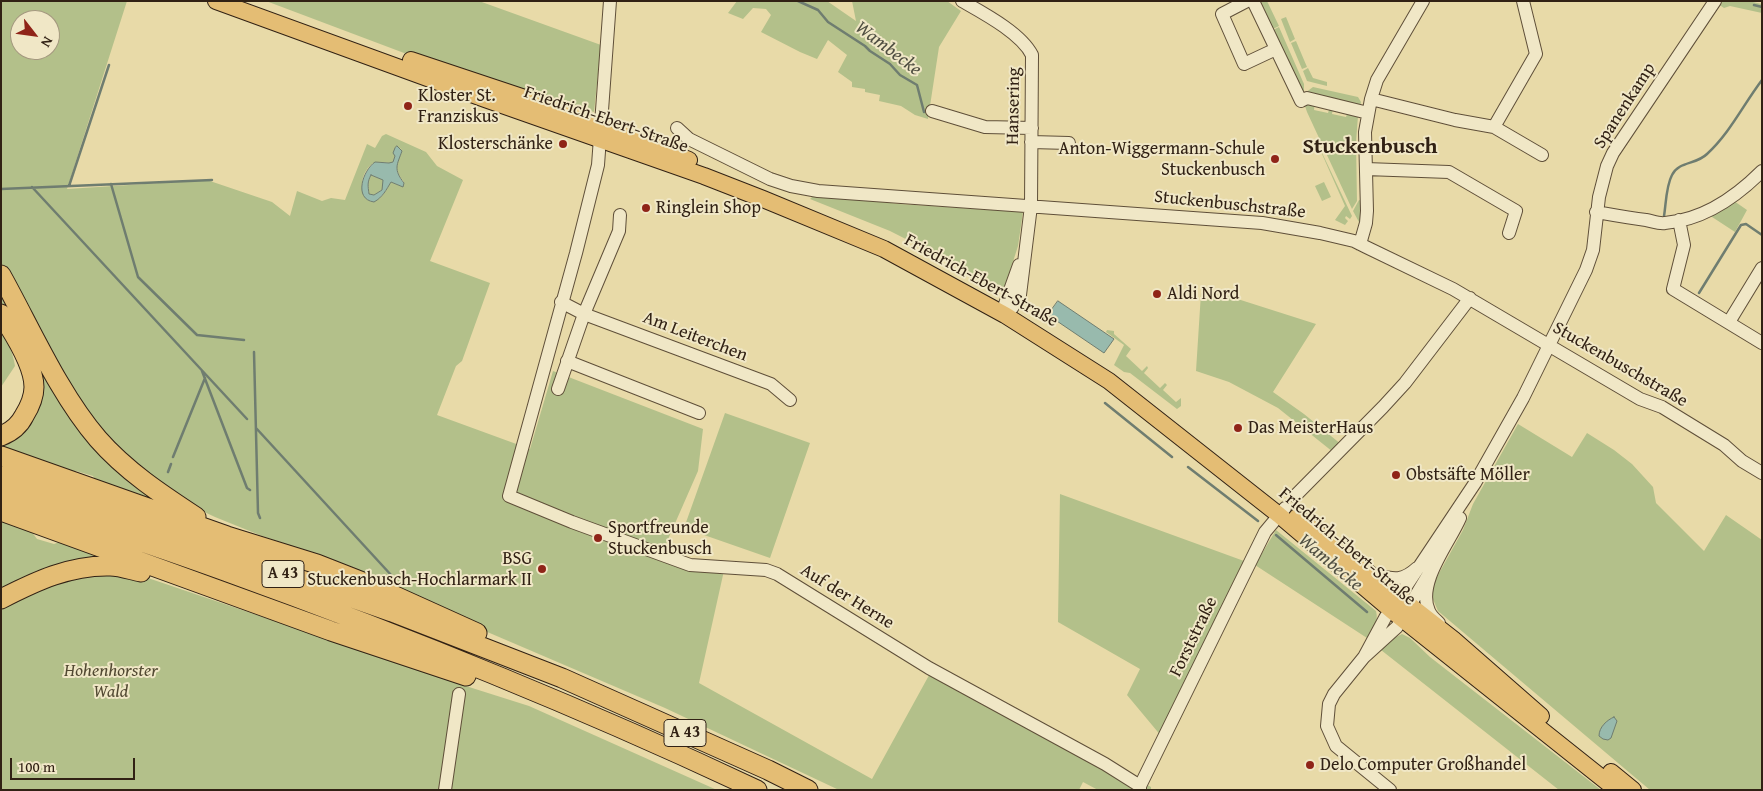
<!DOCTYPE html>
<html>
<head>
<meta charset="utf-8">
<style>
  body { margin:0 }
  #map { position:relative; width:1763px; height:791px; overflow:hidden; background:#e8daa8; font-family:"Gentium Book Plus",serif }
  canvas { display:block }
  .frame { position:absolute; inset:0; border:2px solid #312114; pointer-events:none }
  .north { position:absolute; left:10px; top:10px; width:50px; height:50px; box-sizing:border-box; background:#f0e7c6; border:1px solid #a4987f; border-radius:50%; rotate:120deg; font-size:14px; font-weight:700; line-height:20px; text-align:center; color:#312114 }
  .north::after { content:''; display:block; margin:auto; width:18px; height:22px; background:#8f2418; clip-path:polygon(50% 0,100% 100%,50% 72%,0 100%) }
  .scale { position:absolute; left:10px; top:758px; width:125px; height:22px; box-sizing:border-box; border:2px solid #312114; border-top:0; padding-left:6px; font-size:15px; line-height:18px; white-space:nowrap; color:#312114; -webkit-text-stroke:4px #f0e7c6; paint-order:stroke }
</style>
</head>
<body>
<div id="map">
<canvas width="1763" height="791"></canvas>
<div class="frame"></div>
<div class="north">N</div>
<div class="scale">100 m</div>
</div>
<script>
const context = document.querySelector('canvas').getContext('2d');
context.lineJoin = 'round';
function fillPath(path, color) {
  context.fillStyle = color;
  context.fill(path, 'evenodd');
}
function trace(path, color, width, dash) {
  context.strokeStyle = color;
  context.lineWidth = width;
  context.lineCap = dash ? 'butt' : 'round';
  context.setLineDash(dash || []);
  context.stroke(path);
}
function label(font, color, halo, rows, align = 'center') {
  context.font = font + ' "Gentium Book Plus",serif';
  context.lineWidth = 4;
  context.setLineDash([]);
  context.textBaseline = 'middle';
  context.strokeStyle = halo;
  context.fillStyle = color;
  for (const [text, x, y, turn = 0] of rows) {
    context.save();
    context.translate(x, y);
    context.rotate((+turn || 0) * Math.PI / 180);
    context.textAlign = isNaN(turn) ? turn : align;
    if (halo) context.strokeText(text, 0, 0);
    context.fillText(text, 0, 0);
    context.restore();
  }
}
fillPath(new Path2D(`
  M1,1h126l-60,188 140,-9 65,22 18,14 7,-25 25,10 9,-3 14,2 22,-56 8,4 7,-12 4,-2 40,18 11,14 26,14 -33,81 60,22 -28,78 -6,5 -19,49 93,34 23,-78 150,58 -5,42 -36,82 63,13 -26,117 173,96 61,-111 218,119v3h-53l-15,-8 -4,8h-240l-174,-82 -180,-77 -54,-27 -106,-47 -63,-21 -47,-19 -32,-15 -59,-42 -45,-55 -78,-138zM20,20h30v30h-30zM400,148l2,3c-8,13 -7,20 2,31l-1,5 -12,-5c-5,8 -8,17 -19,20 -15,-5 -12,-29 0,-38 6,-4 14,-1 20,-1l3,-4v-8z
  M266,1h213l122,44 -7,67 -182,-56z
  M737,1h90l29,20 -4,-20h95l14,10 -22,36 -11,72 -13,-4 -14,-9 -22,-5 1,-6 -15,-3v-3l-13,-2v-5l-14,-10 9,-17 -19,-15 -11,19 -17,-7 -39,-20 10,-17 -5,-6 -13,-1 -10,11 -15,-6z
  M1260,1h7l12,25 -6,3z
  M1722,1h26l14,3v9l-32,-7 -6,2 -6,-4z
  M1286,17l9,22 -5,3 -9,-23z
  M1279,27l25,57v7l-3,1 -28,-62z
  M1296,41l11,26 -5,2 -11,-26z
  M1308,68l5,10 14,4v4l-20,-5 -4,-10z
  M1313,87l45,10 3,5 -1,5 -55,-14z
  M1306,101l9,2 -1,7 14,3 2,-6 3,1 -1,6 14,3 2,-6 10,5 -2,26 1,59 -5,8 -45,-97 -2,-6z
  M1314,136l38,80 -2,3 -4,-3 -1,2 3,3 -3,4 -10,-5 10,-14z
  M371,175l12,5v9l-9,6 -5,-1c-1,-8 -2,-12 2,-19z
  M1324,182l7,15 -9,4 -7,-15z
  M815,194l84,10 124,8 -5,34 -15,47 -52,-31 -61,-31 -80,-32z
  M1359,200l3,1 -2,23 -7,-13z
  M1734,201l13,9 -12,22 -26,-17z
  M1,288l49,91 118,128 -70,-22 -5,-9 -17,-5 -8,4 -67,-23v-11l35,-41 -35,-93z
  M1201,293l24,2 91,29 -43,68 31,22 38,31 -9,7 -55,-44 -49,-26 -33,-11z
  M1,322c4,15 12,29 14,44l-14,21z
  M1107,330l7,1v3l17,15 -5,7 16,15 5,-5 1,2 -4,5 16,15 5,-5 2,2 -4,5 13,12 5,-4v8l-4,3 -47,-36 -6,-1 -10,-7 10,-20 -18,-13z
  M725,413l85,30 -40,115 -86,-30z
  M1518,424l54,33 15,-24 27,17 18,14 21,23 3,16 48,48 22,-36 36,25v250h-112l-212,-179 -6,-14 1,-13 30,-54 10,-26z
  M1060,494l195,71 21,-35 100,81c3,11 -3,19 -9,27l-112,-73 -88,178 -40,-48 13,-26 -82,-47z
  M1,520l30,11 6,8 17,5 8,-3 50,21 -111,32z
  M89,572l59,6 321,109 60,19 188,84h-716v-183l44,-22z
  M1402,634l8,4 20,19 171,133h-42l-178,-140 11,-11z`), '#b3c08a');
const water = new Path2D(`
  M397,146l5,5c-5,14 -9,18 2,32l-1,4 -12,-5c-5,8 -8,15 -17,20 -21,-3 -11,-32 1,-40l14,1 4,-1 2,-6 -2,-3 2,-5zM371,175l12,5 -1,10 -8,5 -5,-1c-1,-8 -2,-12 2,-19z
  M1058,301l56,38 -10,14 -56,-38z
  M1614,717l3,4 -6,17 -3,2 -5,-1 -4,-3c0,-9 8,-16 15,-19z`);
fillPath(water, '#98baad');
trace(water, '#6f7d70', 1);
trace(new Path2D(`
  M798,1l20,9 10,12 37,24 5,5 20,13 10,11 17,10 7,27
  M1754,5l8,2
  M111,184l27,93 59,58 47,5
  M69,186l40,-121
  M32,187l215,232
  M1,189l211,-9
  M1664,216c2,-12 2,-30 8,-41 7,-14 24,-10 35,-21 23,-21 36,-49 55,-74
  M1699,293l42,-68 5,-1 16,11
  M254,352l4,161 2,5
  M202,371l45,117 3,2
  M1105,403l67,54
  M256,428l136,148
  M173,457l32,-79
  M1188,467l70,54
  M168,472l3,-8
  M1276,535l91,77`), '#6f7d70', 2.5);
const minor = new Path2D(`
  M610,1l-12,164 -22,88 -67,243 63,26 118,43 76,5 11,4 152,94 176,96 35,22
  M962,1c21,12 59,32 70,54l-1,151 -11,89 -8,13 -7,7
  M1247,1l-25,13 22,50 32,-15
  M1253,1l48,100 6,-3 61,15
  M1371,99l84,21 39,7 48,28
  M932,111l53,16 47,1
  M1494,127l42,-73 -13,-53
  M677,128l12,11 81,40 21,7 27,5 444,32 58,10 34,8 12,6 87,42 187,110 22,8 62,38 18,16 20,12
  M1031,142l38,1
  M1366,169l83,3 67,39 -7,22
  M1596,212c17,3 33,6 50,8 6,1 13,4 19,3 38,-3 71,-26 97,-52
  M1679,220l5,25 -11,44 89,54
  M1360,244l6,-21 1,-12 -2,-79 6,-33 6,-19 46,-79
  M561,302l23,12 187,70 19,16
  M1005,315v-11l14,-39
  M1729,322l33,-54
  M567,361l132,52
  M558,389l26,-75 35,-83 1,-16
  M1295,496l88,-89 22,-24 65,-85
  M1374,575c19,4 28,7 43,-7
  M1439,623c-3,-3 -8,-7 -10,-12 -13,-28 21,-69 31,-93
  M1364,657l21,-39 90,-135 48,-85 63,-128 7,-20 6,-53 8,-31 6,-13 102,-152
  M445,790l14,-96
  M1140,790v-4l125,-254 20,-24
  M1390,790l-54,-44 -9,-20 2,-22 5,-10 30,-37 33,-30 37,-62`);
const major = new Path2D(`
  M216,1l269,98 219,77 59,23 121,50 121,66 104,66 170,134 112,95 226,180
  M411,60l129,43 107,40 42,17
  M1297,517l156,122 88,77
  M1611,772l22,18`);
const highway = new Path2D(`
  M1,275c29,52 58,119 97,164 28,32 63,55 98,78
  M1,314c12,18 33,51 33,73 0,11 -5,21 -10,29 -5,10 -13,16 -23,20
  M1,456l226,80 90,28 56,22 104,47
  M1,476l139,47 252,89 170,66 206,92 40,20
  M1,494c75,26 150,50 224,77 180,65 358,137 532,219
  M1,511l330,120 135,45
  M1,599c35,-18 69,-34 109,-33 10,0 21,4 31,6`);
trace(minor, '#5f4f39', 14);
trace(major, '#312114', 18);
trace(highway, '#312114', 21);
trace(minor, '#f0e7c6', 12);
trace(major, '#e4bd74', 16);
trace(highway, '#e4bd74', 19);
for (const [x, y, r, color] of [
  [408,106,5,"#8f2418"],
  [563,144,5,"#8f2418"],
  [1275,159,5,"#8f2418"],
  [646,208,5,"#8f2418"],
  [1157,294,5,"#8f2418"],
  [1238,428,5,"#8f2418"],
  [1396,475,5,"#8f2418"],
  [598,538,5,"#8f2418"],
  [542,569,5,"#8f2418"],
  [1310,765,5,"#8f2418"]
]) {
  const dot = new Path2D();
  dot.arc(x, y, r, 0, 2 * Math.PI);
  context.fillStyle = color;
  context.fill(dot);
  trace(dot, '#f0e7c6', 2);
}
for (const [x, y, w] of [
  [283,574,42],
  [685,733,42]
]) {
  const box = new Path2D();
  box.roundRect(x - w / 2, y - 13.5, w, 27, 4);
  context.fillStyle = '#f0e7c6';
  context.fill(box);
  trace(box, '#312114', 1);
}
label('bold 16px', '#312114', null, [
  ["A 43",283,574],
  ["A 43",685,733]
]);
label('18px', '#312114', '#f0e7c6', [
  ["Kloster St.",418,96],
  ["Franziskus",418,117],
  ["Klosterschänke",553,144,"right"],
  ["Anton-Wiggermann-Schule",1265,149,"right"],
  ["Stuckenbusch",1265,170,"right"],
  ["Ringlein Shop",656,208],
  ["Aldi Nord",1167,294],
  ["Das MeisterHaus",1248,428],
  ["Obstsäfte Möller",1406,475],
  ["Sportfreunde",608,528],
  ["Stuckenbusch",608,549],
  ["BSG",532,559,"right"],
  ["Stuckenbusch-Hochlarmark II",532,580,"right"],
  ["Delo Computer Großhandel",1320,765]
], 'left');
label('18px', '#312114', '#f0e7c6', [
  ["Hansering",1014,106,-89],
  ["Spanenkamp",1625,106,-57],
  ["Friedrich-Ebert-Straße",606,120,19],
  ["Stuckenbuschstraße",1230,205,6],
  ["Friedrich-Ebert-Straße",981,281,29],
  ["Am Leiterchen",695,337,21],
  ["Stuckenbuschstraße",1620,365,30],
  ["Friedrich-Ebert-Straße",1347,547,40],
  ["Auf der Herne",847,597,32],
  ["Forststraße",1194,637,-64]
]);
label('italic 18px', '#524932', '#f0e7c6', [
  ["Hohenhorster",111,671],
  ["Wald",111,692]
]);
label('italic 19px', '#504f42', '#f0e7c6', [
  ["Wambecke",888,49,37],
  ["Wambecke",1330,563,40]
]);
label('bold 22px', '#312114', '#f0e7c6', [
  ["Stuckenbusch",1370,147]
]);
</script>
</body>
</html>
